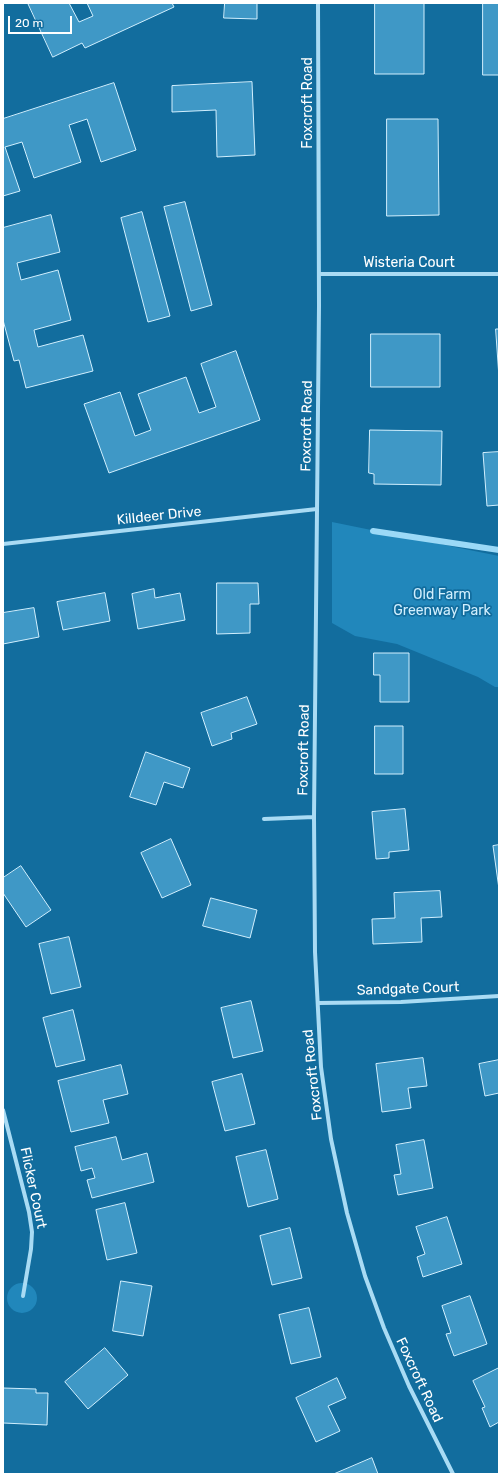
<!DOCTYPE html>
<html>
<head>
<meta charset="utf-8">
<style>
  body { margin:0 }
  #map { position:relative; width:502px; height:1477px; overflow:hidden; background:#126d9e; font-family:Rubik,sans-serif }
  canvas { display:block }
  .frame { position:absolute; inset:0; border:4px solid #fff; pointer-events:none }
  .scale { position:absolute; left:8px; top:16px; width:64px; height:18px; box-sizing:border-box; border:2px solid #fff; border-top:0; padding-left:5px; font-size:12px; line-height:14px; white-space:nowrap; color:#fff; -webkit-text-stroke:3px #126d9e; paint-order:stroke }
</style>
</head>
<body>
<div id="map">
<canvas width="502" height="1477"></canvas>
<div class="frame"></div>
<div class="scale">20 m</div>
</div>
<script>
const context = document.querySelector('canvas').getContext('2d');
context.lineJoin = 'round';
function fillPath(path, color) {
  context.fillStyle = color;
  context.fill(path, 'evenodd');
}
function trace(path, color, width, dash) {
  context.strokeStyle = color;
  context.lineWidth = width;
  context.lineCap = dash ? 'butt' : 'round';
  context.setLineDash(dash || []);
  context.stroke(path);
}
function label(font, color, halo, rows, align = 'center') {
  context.font = font + ' Rubik,sans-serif';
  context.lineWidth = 3.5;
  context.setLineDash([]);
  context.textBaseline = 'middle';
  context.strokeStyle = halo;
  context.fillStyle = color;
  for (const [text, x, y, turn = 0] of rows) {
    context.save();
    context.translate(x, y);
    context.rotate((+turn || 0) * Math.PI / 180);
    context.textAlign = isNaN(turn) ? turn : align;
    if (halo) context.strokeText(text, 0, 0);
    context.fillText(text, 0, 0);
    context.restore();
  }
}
fillPath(new Path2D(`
  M332,522l167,34v131h-4l-17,-10 -81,-33 -42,-8 -23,-13z
  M7 1298a15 15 0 1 1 30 0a15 15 0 1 1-30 0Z`), '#2187bb');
trace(new Path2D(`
  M373,531l126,19`), '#9bd9f7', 6);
const building = new Path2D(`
  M28,3h41l10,19 14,-6 -6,-13h85l2,4 -89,41 -3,-5 -29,14z
  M225,3h32v16l-33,-1z
  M375,3h49v71h-49z
  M483,3h16v72h-16z
  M252,82l3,73 -38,2 -1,-47 -44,2v-26z
  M114,83l22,67 -35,12 -14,-43 -18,6 12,37 -47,16 -12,-36 -17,5 15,44 -17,5v-77z
  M387,119h51l1,96 -52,1z
  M185,202l27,103 -21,6 -27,-104z
  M142,212l28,104 -22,6 -27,-104z
  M51,215l9,37 -43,11 4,17 37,-10 13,50 -37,10 4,17 45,-12 10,36 -67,17 -7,-28 -5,1 -11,-41v-92z
  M496,329h3v48z
  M371,334h69v53h-69z
  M236,351l24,69 -151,53 -25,-69 36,-12 15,44 16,-6 -13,-36 48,-17 13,36 17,-6 -15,-43z
  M370,430l72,1 -1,54 -67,-1v-10l-5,-1z
  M499,452v53l-12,1 -4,-53z
  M217,583h41l1,21h-9v29l-33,1z
  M154,589l1,9 25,-5 5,27 -47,9 -6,-35z
  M105,593l5,28 -47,9 -6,-28z
  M34,608l5,29 -36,7v-31z
  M374,653h35v49h-29v-27h-6z
  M247,697l10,27 -26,9 1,6 -20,7 -11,-33z
  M375,726h28v48h-28z
  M146,752l44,16 -7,20 -19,-6 -8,23 -26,-8z
  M405,809l4,41 -20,2v6l-13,1 -4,-47z
  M171,839l20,46 -29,13 -21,-45z
  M499,845v44l-6,-43z
  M21,866l30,44 -25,17 -23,-34v-15z
  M440,891l2,26 -21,1 1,24 -49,2 -1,-25 23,-1 -1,-25z
  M211,898l46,12 -7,28 -47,-12z
  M69,937l12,50 -30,7 -12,-50z
  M251,1001l12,50 -30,7 -12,-50z
  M73,1010l12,50 -29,7 -13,-49z
  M423,1058l4,28 -19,2 3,20 -29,4 -6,-48z
  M499,1060v33l-14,3 -6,-32z
  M121,1065l7,29 -25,6 6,23 -38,9 -13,-51z
  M242,1074l13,50 -30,7 -13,-49z
  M116,1137l6,23 25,-7 7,29 -62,16 -5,-18 8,-2 -3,-10 -11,3 -6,-24z
  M424,1140l9,48 -35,7 -4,-20 7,-1 -5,-29z
  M266,1150l12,49 -30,8 -12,-50z
  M125,1203l12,50 -30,7 -11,-50z
  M447,1217l15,47 -39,13 -6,-20 8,-3 -9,-27z
  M290,1228l12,50 -30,7 -12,-49z
  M121,1281l31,5 -9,50 -30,-5z
  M470,1296l17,48 -33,12 -8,-22 5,-1 -9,-27z
  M309,1308l12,49 -30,7 -12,-49z
  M105,1348l23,27 -40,34 -23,-27z
  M499,1368v54l-9,5 -8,-19 3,-1 -12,-26z
  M337,1378l9,20 -18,8 12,25 -24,11 -20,-44z
  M3,1388l33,1v4h12l-1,32 -44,-2z
  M372,1458l6,16h-44z`);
fillPath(building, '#3f98c6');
trace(building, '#d1effe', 1);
trace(new Path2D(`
  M318,3l1,303 -5,511 1,135 6,115 10,72 16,74 18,63 19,52 25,58 44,88
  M319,274h180
  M3,544l314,-35
  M264,819l50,-2
  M318,1003l83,-1 98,-6
  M3,1110l26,102 3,20 -1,17 -8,47`), '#a9dbf4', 4);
label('14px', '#fff', '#126d9e', [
  ["Foxcroft Road",308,103,-90],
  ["Wisteria Court",409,263],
  ["Foxcroft Road",307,426,-89],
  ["Killdeer Drive",159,516,-6],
  ["Foxcroft Road",304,750,-89],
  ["Sandgate Court",408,989,-2],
  ["Foxcroft Road",313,1075,-96],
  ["Flicker Court",33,1188,78],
  ["Foxcroft Road",419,1380,65]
]);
label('14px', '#d1effe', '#126d9e', [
  ["Old Farm",442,595],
  ["Greenway Park",442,611]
]);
</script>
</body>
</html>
